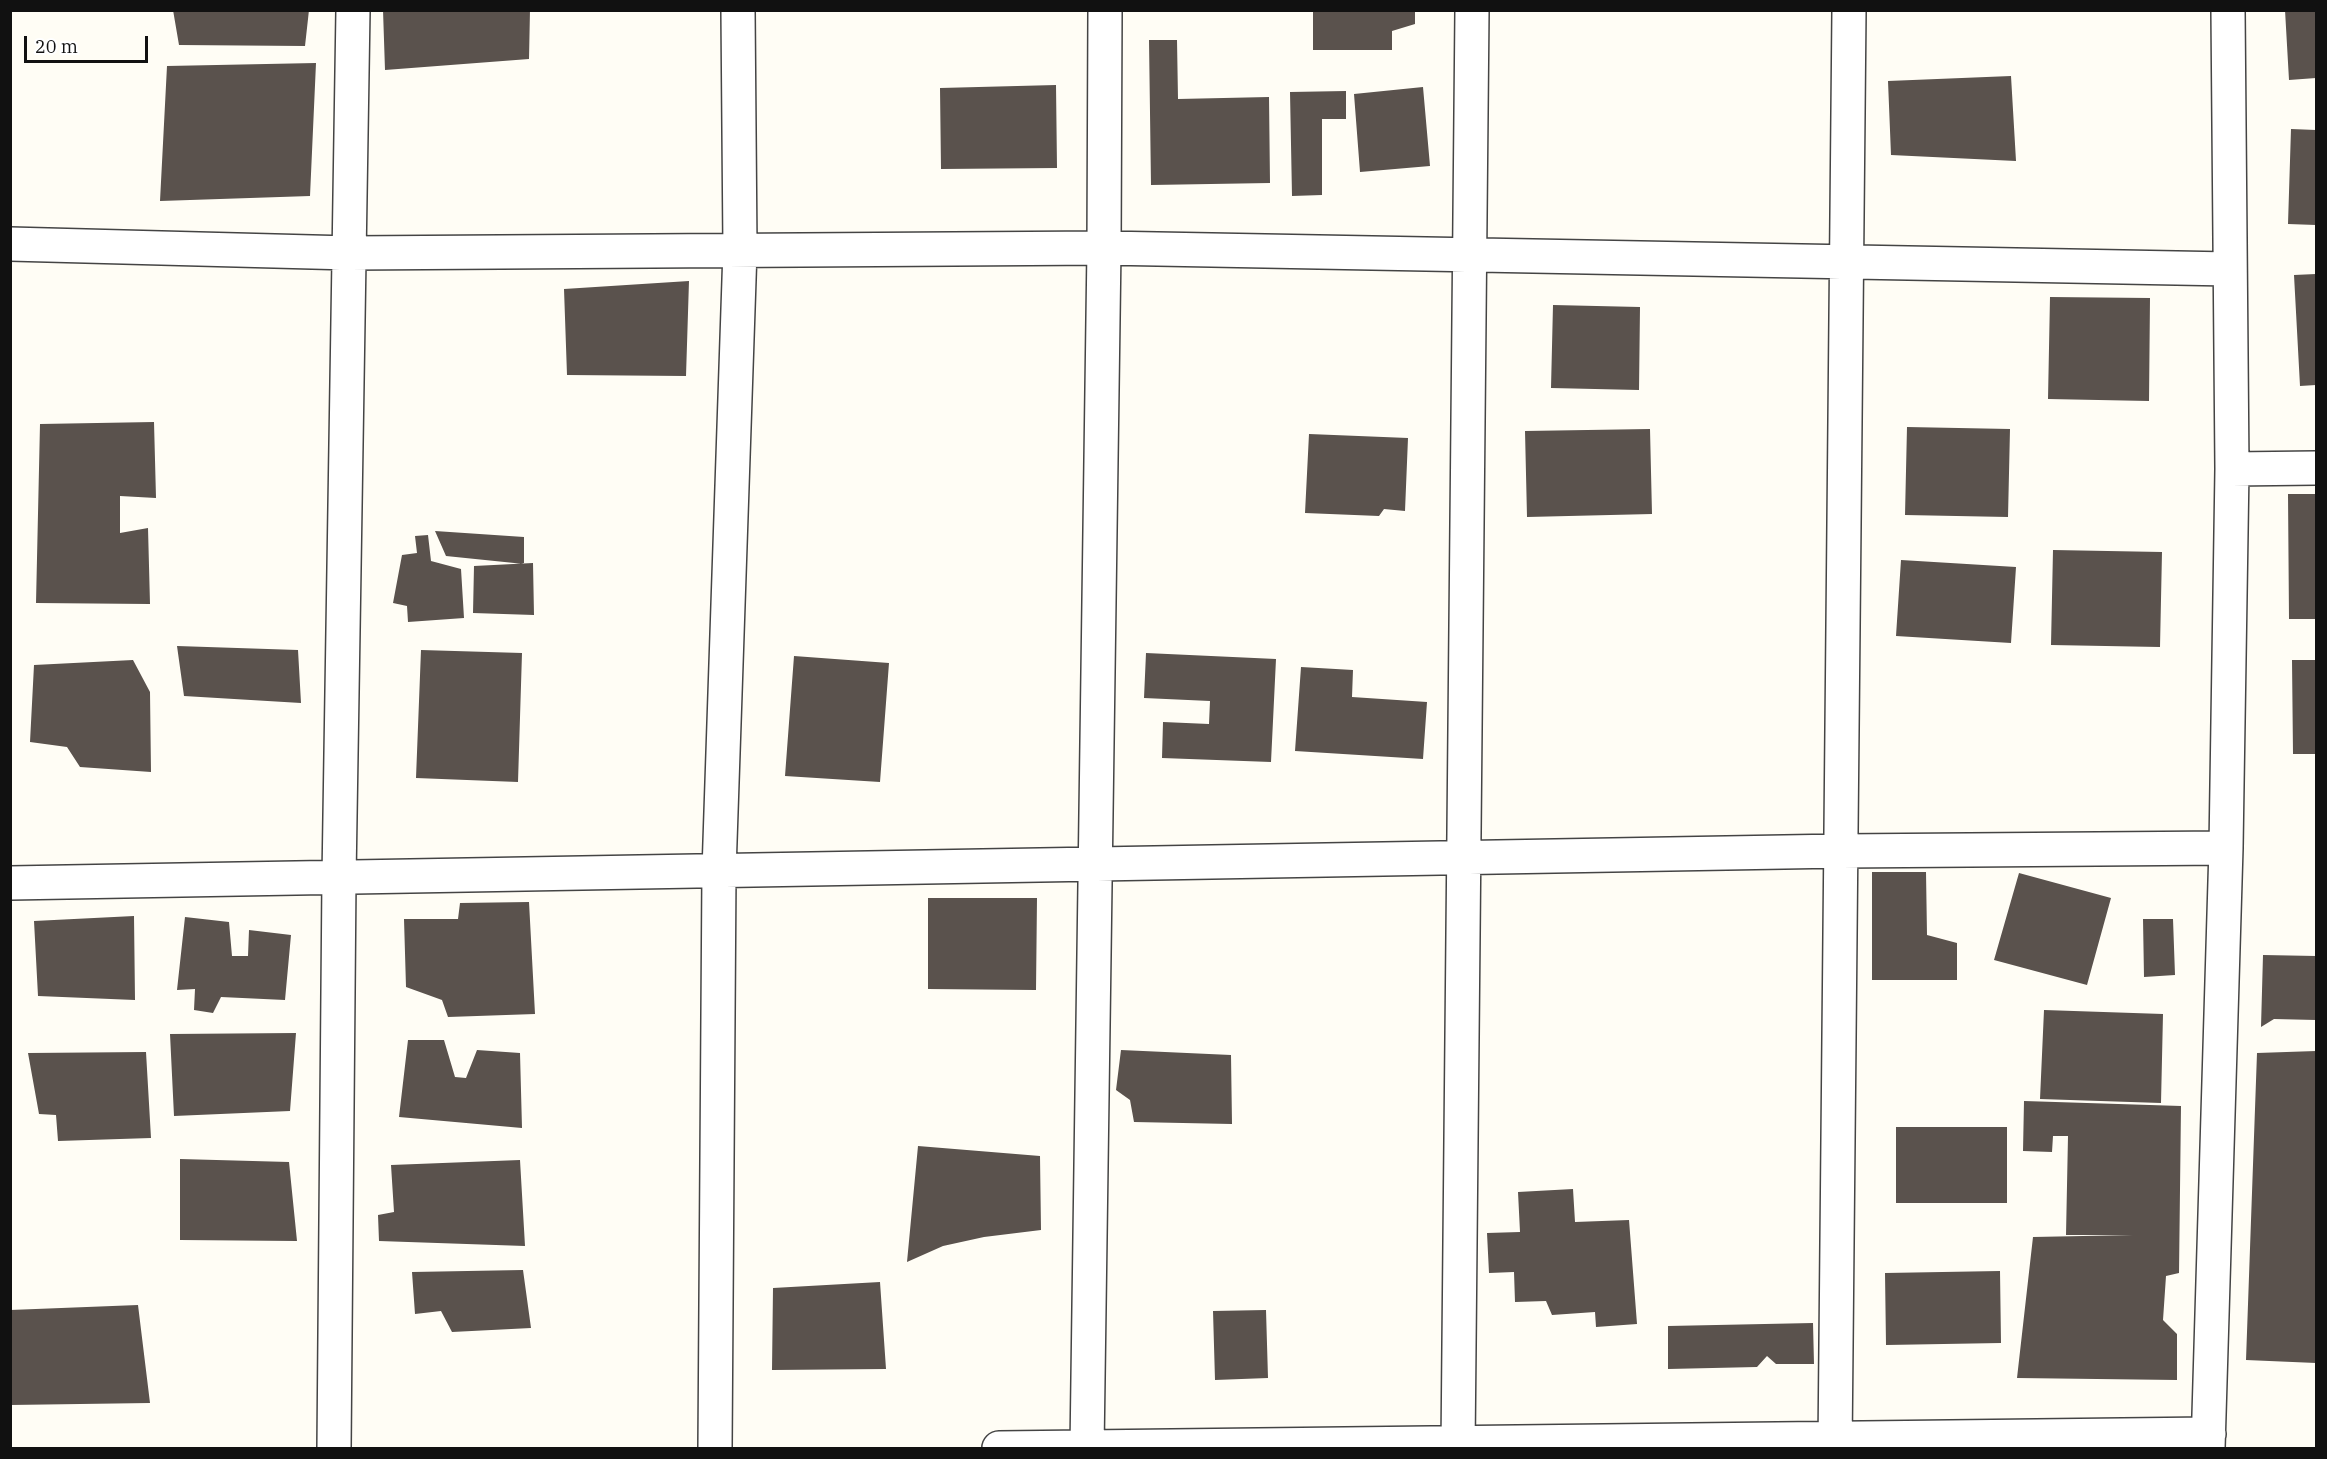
<!DOCTYPE html>
<html>
<head>
<meta charset="utf-8">
<style>
  body { margin:0 }
  #map { position:relative; width:2327px; height:1459px; overflow:hidden; background:#fffdf5; font-family:"IBM Plex Serif",serif }
  canvas { display:block }
  .frame { position:absolute; inset:0; border:12px solid #111; pointer-events:none }
  .scale { position:absolute; left:24px; top:36px; width:124px; height:27px; box-sizing:border-box; border:3px solid #111; border-top:0; padding-left:8px; font-size:18px; line-height:21px; white-space:nowrap; color:#111; -webkit-text-stroke:4px #fff; paint-order:stroke }
</style>
</head>
<body>
<div id="map">
<canvas width="2327" height="1459"></canvas>
<div class="frame"></div>
<div class="scale">20 m</div>
</div>
<script>
const context = document.querySelector('canvas').getContext('2d');
context.lineJoin = 'round';
function fillPath(path, color) {
  context.fillStyle = color;
  context.fill(path, 'evenodd');
}
function trace(path, color, width, dash) {
  context.strokeStyle = color;
  context.lineWidth = width;
  context.lineCap = dash ? 'butt' : 'round';
  context.setLineDash(dash || []);
  context.stroke(path);
}
fillPath(new Path2D(`
  M173,10h136l-4,36 -126,-1z
  M383,10h147l-1,49 -144,11z
  M1313,10h102v14l-23,7v19h-79z
  M2285,10h31v68l-27,2z
  M1149,40h28l1,59 91,-2 1,86 -119,2z
  M316,63l-6,133 -150,5 7,-135z
  M2011,76l5,85 -125,-6 -3,-74z
  M1056,85l1,83 -116,1 -1,-81z
  M1423,87l7,79 -70,6 -6,-78z
  M1346,91v28h-24v76l-30,1 -2,-104z
  M2291,129l25,1v95l-28,-1z
  M2316,274v111l-16,1 -6,-111z
  M689,281l-3,95 -119,-1 -3,-86z
  M2050,297l100,1 -1,103 -101,-2z
  M1553,305l87,2 -1,83 -88,-2z
  M154,422l2,76 -36,-2v37l28,-5 2,76 -114,-1 4,-179z
  M1907,427l103,2 -2,88 -103,-2z
  M1650,429l2,85 -125,3 -2,-86z
  M1309,434l99,4 -3,73 -21,-2 -5,7 -74,-3z
  M2288,494h28v125h-27z
  M435,531l89,6v27l-78,-8z
  M428,535l3,26 30,8 3,49 -56,4 -1,-16 -14,-3 9,-48 15,-2 -2,-17z
  M2053,550l109,2 -2,95 -109,-2z
  M1901,560l115,7 -5,76 -115,-7z
  M533,563l1,52 -61,-2 1,-47z
  M177,646l121,4 3,53 -117,-7z
  M421,650l101,3 -4,129 -102,-4z
  M1146,653l130,6 -5,103 -109,-4 1,-36 46,2 1,-23 -66,-3z
  M794,656l95,7 -9,119 -95,-6z
  M133,660l17,32 1,80 -71,-5 -13,-20 -37,-5 4,-77z
  M2292,660h24v94h-23z
  M1301,667l52,3 -1,27 75,5 -4,57 -128,-8z
  M1872,872h54l1,63 30,8v37h-85z
  M2019,873l92,25 -24,87 -93,-25z
  M928,898h109l-1,92 -108,-1z
  M529,902l6,112 -87,3 -6,-17 -36,-13 -2,-68h54l2,-16z
  M134,916l1,84 -97,-4 -4,-75z
  M185,917l44,5 3,34h16l1,-26 42,5 -6,65 -64,-3 -8,16 -19,-3 1,-21 -18,1z
  M2143,919h30l2,56 -31,2z
  M2263,955l53,1v64l-42,-1 -13,8z
  M2044,1010l119,4 -2,89 -121,-4z
  M296,1033l-6,78 -116,5 -4,-82z
  M408,1040h36l11,37 11,1 11,-28 43,3 2,75 -123,-11z
  M1121,1050l110,5 1,69 -98,-2 -4,-22 -14,-10z
  M2316,1051v312l-70,-3 11,-307z
  M146,1052l5,86 -93,3 -2,-26 -17,-1 -11,-61z
  M2024,1101l157,5 -2,167 -13,3 -3,44 14,14v46l-160,-2 16,-141 100,-2h-67l2,-99h-15l-1,16 -29,-1z
  M1896,1127h111v76h-111z
  M918,1146l122,10 1,74 -57,7 -41,9 -36,16z
  M180,1159l109,3 8,79 -117,-1z
  M520,1160l5,86 -146,-5 -1,-26 16,-3 -3,-47z
  M1573,1189l2,33 54,-2 8,104 -41,3 -1,-15 -43,3 -6,-14 -31,1 -1,-30 -25,1 -2,-40 33,-1 -2,-40z
  M523,1270l8,58 -79,4 -11,-21 -26,3 -3,-42z
  M2000,1271l1,72 -115,2 -1,-72z
  M880,1282l6,87 -114,1 1,-82z
  M138,1305l12,98 -140,2v-95z
  M1266,1310l2,68 -53,2 -2,-69z
  M1813,1323l1,41h-38l-9,-8 -10,11 -89,2v-43z`), '#5a524d');
const minor = new Path2D(`
  M10,244l340,9 754,-5 1126,21
  M2232,469l84,-1
  M10,883l1831,-32 385,-3
  M334,1448l5,-570 14,-868
  M715,1448l4,-577 21,-621 -2,-240
  M999,1448l1210,-14
  M1087,1448l17,-1200 1,-238
  M1458,1448l14,-1438
  M1835,1448l14,-1438
  M2208,1448l18,-600 6,-379 -4,-459`);
trace(minor, '#444', 36);
trace(minor, '#fff', 33);
</script>
</body>
</html>
